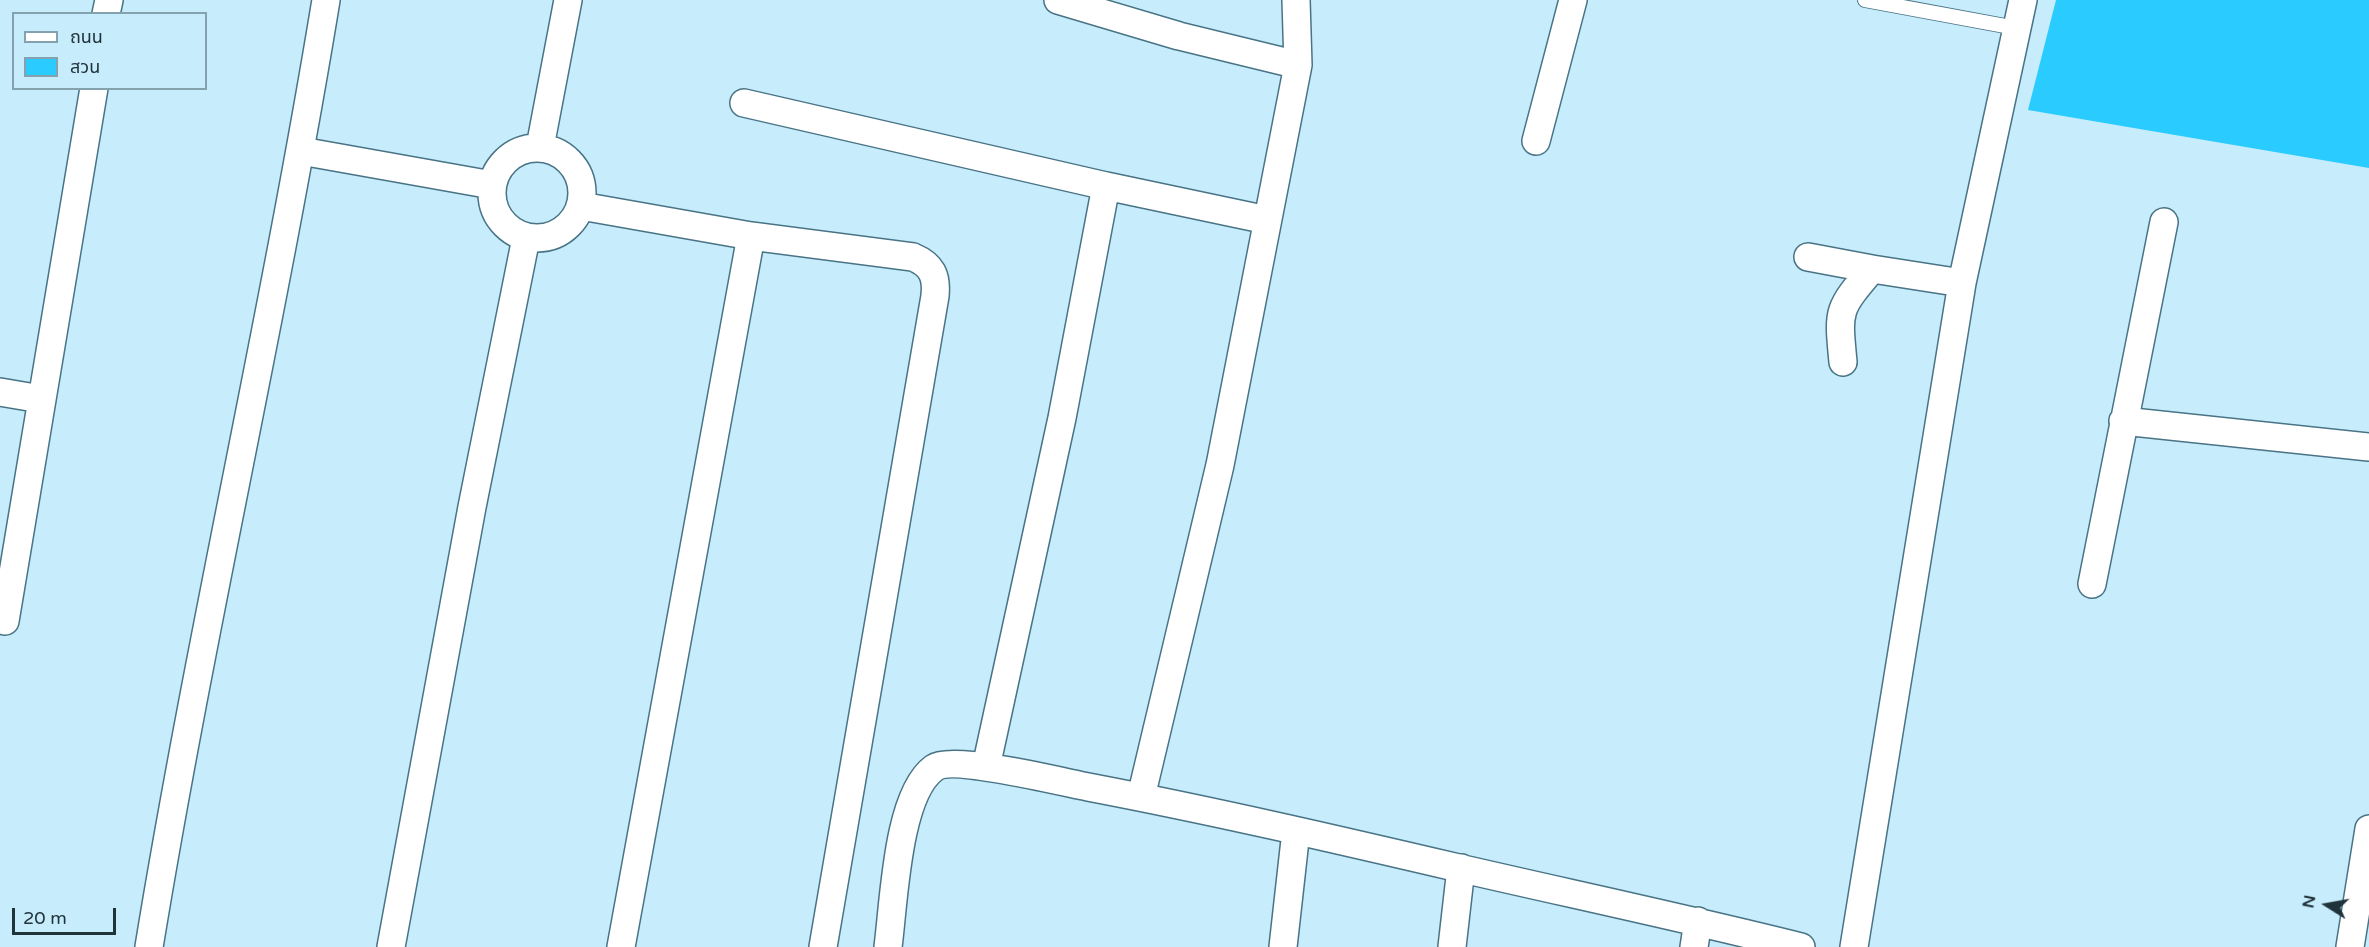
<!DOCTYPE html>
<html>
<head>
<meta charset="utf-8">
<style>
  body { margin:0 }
  #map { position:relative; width:2369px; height:947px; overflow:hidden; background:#c7ecfc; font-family:"Varela Round","Noto Sans Thai",sans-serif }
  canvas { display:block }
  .legend { position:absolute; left:12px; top:12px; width:195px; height:78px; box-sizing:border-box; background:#c7ecfc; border:2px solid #84a2ae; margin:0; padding:8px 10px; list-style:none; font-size:18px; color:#20333a }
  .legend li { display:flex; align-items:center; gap:12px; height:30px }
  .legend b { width:30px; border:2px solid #84a2ae }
  .north { position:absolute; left:2297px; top:875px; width:60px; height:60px; -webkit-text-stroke:4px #c7ecfc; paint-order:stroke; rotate:281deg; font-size:16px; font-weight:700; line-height:24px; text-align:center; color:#20333a }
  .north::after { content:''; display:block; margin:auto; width:21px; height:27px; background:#20333a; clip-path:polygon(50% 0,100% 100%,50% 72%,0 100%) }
  .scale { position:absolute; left:12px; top:908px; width:104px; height:27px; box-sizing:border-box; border:3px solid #20333a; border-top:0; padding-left:8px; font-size:18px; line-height:21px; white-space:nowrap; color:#20333a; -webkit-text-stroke:4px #c7ecfc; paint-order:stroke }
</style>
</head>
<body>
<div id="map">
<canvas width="2369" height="947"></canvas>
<ul class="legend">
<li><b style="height:8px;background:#fff"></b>ถนน</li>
<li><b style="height:16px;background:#2acbff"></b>สวน</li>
</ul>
<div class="north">N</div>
<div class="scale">20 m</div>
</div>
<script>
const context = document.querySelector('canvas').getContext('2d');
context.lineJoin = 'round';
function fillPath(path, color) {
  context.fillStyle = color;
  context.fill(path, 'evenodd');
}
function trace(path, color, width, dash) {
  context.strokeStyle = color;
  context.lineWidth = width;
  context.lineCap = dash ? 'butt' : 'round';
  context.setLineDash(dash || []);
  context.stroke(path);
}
fillPath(new Path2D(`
  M2056,0h313v168l-341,-58z`), '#2acbff');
const service = new Path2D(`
  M1865,0l151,28`);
const minor = new Path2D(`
  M1058,0l121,36 119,29
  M106,14l3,-14
  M744,103l362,83 -44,232 -76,349
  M1536,141l37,-141
  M540,147l28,-147
  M492 193a45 45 0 1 1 90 0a45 45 0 1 1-90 0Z
  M301,151l191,34
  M1106,186l161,34
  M581,206l170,30 162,21c19,8 24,19 22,39l-112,651
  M1808,257l64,12
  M1843,362c-5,-52 -6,-52 29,-93l90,14
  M0,392l41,7
  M2123,421l246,26
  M2092,584l72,-362
  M5,621l89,-533
  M1141,797l79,-332 78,-400 -2,-65
  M149,947c52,-317 125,-630 177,-947
  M391,947l81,-440 54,-269
  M621,947l130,-711
  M888,947c6,-45 9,-152 46,-179 18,-13 128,14 154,19 126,24 251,53 375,82 113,26 226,50 338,78
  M1283,947l13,-116
  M1452,947l9,-79
  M1694,947l4,-26
  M1854,947l108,-664 61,-283
  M2350,947l19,-118`);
trace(service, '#487486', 16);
trace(minor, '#487486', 30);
trace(service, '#fff', 14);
trace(minor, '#fff', 27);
</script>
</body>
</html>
